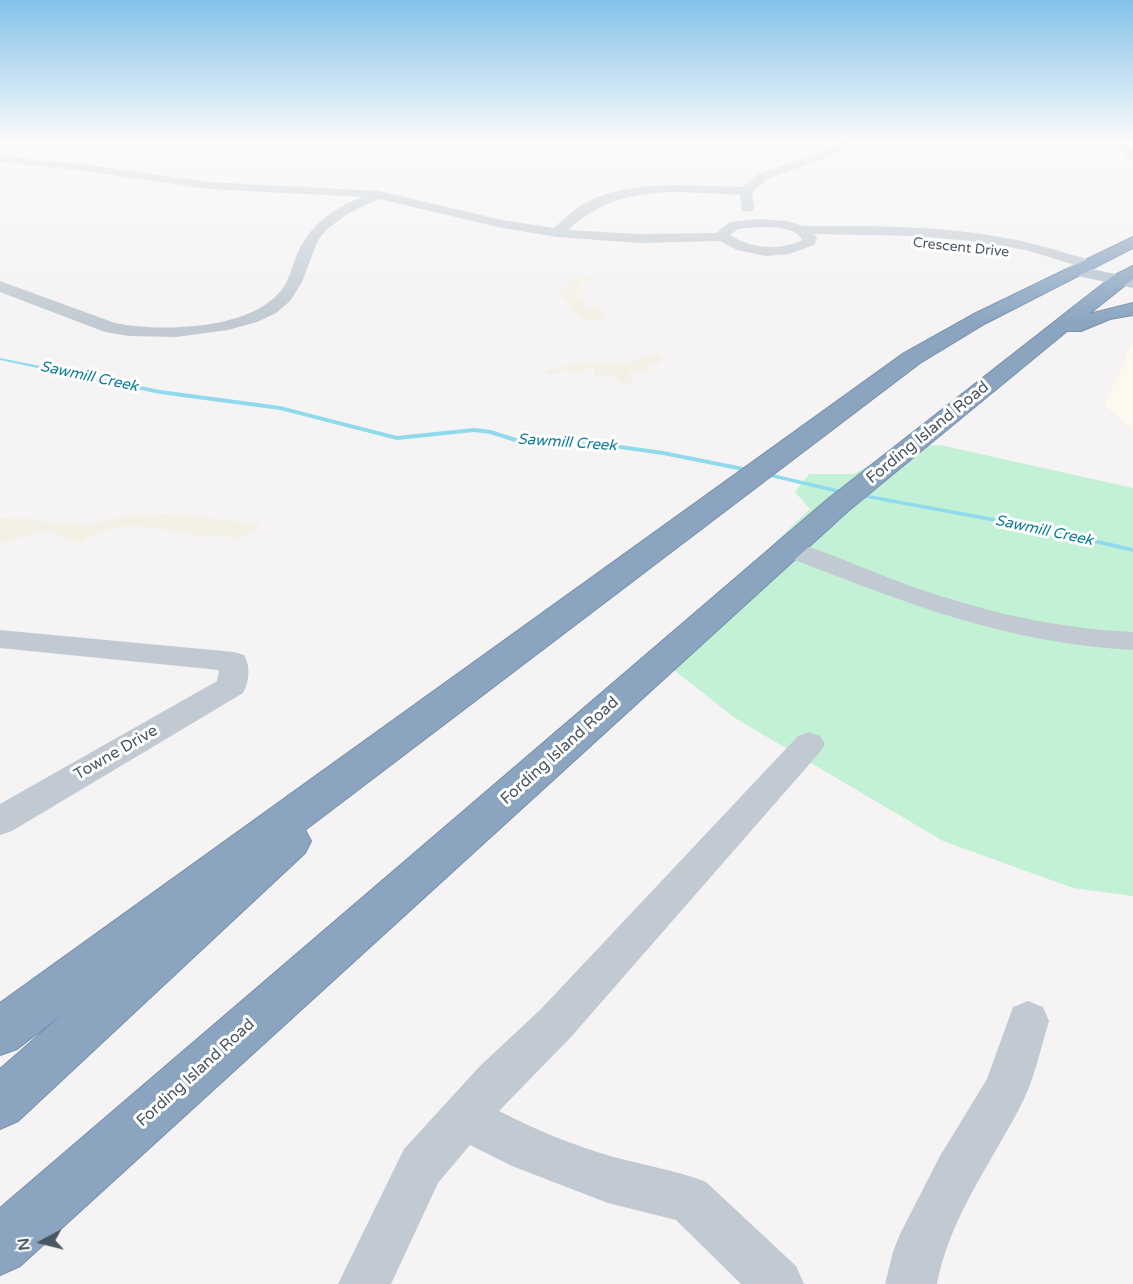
<!DOCTYPE html>
<html>
<head>
<meta charset="utf-8">
<style>
  body { margin:0 }
  #map { position:relative; width:1133px; height:1284px; overflow:hidden; background:#f5f3f3; font-family:"Varela Round",sans-serif }
  canvas { display:block }
  .north { position:absolute; left:12px; top:1212px; width:60px; height:60px; -webkit-text-stroke:4px #fff; paint-order:stroke; rotate:263deg; font-size:16px; font-weight:700; line-height:24px; text-align:center; color:#4a5661 }
  .north::after { content:''; display:block; margin:auto; width:21px; height:27px; background:#4a5661; clip-path:polygon(50% 0,100% 100%,50% 72%,0 100%) }
</style>
</head>
<body>
<div id="map">
<canvas width="1133" height="1284"></canvas>
<div class="north">N</div>
</div>
<script>
const context = document.querySelector('canvas').getContext('2d');
context.lineJoin = 'round';
function fillPath(path, color) {
  context.fillStyle = color;
  context.fill(path, 'evenodd');
}
function trace(path, color, width, dash) {
  context.strokeStyle = color;
  context.lineWidth = width;
  context.lineCap = dash ? 'butt' : 'round';
  context.setLineDash(dash || []);
  context.stroke(path);
}
function label(font, color, halo, rows, align = 'center') {
  context.font = font + ' "Varela Round",sans-serif';
  context.lineWidth = 6;
  context.setLineDash([]);
  context.textBaseline = 'middle';
  context.strokeStyle = halo;
  context.fillStyle = color;
  for (const [text, x, y, turn = 0] of rows) {
    context.save();
    context.translate(x, y);
    context.rotate((+turn || 0) * Math.PI / 180);
    context.textAlign = isNaN(turn) ? turn : align;
    if (halo) context.strokeText(text, 0, 0);
    context.fillText(text, 0, 0);
    context.restore();
  }
}
fillPath(new Path2D(`
  M1133,343v86l-29,-24z`), '#fdf9ef');
fillPath(new Path2D(`
  M940,445l193,43v408l-60,-8 -130,-47 -208,-123 -69,-54 -4,-14 148,-141 -15,-17 14,-18h45l45,-27z`), '#c3f1d5');
fillPath(new Path2D(`
  M586,277l14,3 -18,2 -4,5 7,5 -15,2 9,2 -2,4 10,1 -3,7 20,-2 -5,5 7,5 -18,5 -7,-2 -22,-26 11,-13z
  M658,353l4,6 -2,4 -11,1 -2,7 -20,1 7,9c-15,9 -15,-4 -26,-7l-9,3 -4,-2 -1,-6 -5,-1 -9,5 -17,-4 -7,5 -9,-1v-3l38,-7 39,1z
  M168,514l84,9 7,2v4l-24,11c-11,-8 -23,-2 -36,-4 -41,-7 -81,-21 -120,7l-34,-13 -45,14v-26l31,1 5,2 55,4 18,-6 29,-4z`), '#f5f0e5');
fillPath(new Path2D(`
  M0,358l160,32 120,16 117,30 77,-8 17,2 28,9h58l86,12 90,18 3,2 -3,2 -90,-18 -86,-12h-59l-28,-9 -16,-2 -77,8 -117,-30 -120,-16 -160,-34z
  M764,472l82,19 3,2 -3,2 -84,-20v-2z
  M858,493l175,32 100,23v4l-100,-23 -177,-33 -1,-1z`), '#90daee');
const highway = new Path2D(`
  M1133,237v11l-147,75 -66,40 -615,467 6,11 -6,12 -287,268 -18,8v-60l64,-56 -47,36 -17,6v-52l904,-650 68,-38z
  M1133,266v13l-44,35 44,-11v12l-23,4 -29,12h-14l-219,180 -828,755 -20,9v-67l828,-709 285,-223z`);
trace(highway, '#7690ad', 2);
fillPath(new Path2D(`
  M841,143h13l-23,13 -65,24 -14,12 2,16 -2,3h-10l-2,-16c-63,-3 -122,-12 -172,35l72,4 76,-1 14,-11 30,-3 27,2 16,5c66,0 132,-1 197,11 32,5 62,15 93,24l3,3 -8,5 -62,-19 -55,-9 -56,-5 -101,-2 3,4 -3,7 -25,9 -24,2 -28,-6 -17,-9 -80,2 -83,-6 -55,-9 -123,-29 -30,14 -22,16 -9,11 -16,42 -12,19 -14,12 -19,9 -29,8 -52,7 -47,-1 -24,-4 -105,-40v-11l115,42c45,9 130,7 163,-29 10,-9 13,-25 18,-37 13,-32 35,-47 66,-60l-153,-8 -126,-18 -83,-9v-6l83,8 126,18 170,9 123,29 52,8c10,-9 20,-19 33,-26 46,-24 106,-16 156,-15l15,-13 65,-22zM760,227c14,1 35,-1 42,13 -22,11 -51,9 -72,-5l8,-6z
  M1116,143h10l7,7v10l-4,-1z
  M788,541c40,10 78,29 117,43 76,27 147,44 228,48v18c-131,-7 -234,-50 -354,-96l-4,-5 4,-5z
  M0,630l234,22 10,3c7,11 5,28 -1,38l-231,138 -12,4v-31l217,-123 2,-11 -219,-22z
  M809,732l11,4 5,8 -5,8 -249,285 -72,74c35,18 71,33 108,44 33,10 67,14 99,27l90,84 8,18h-63l-65,-64 -68,-17 -96,-37 -42,-21 -32,38 -47,101h-53l66,-135 76,-83 61,-57 257,-273z
  M1028,1001l15,6 6,14c-9,29 -15,61 -30,88 -30,57 -70,111 -82,175h-52l8,-32 7,-18 40,-78 47,-77 26,-72z`), '#c1cad2');
fillPath(new Path2D(`
  M1075,265l58,13v10l-64,-14 -3,-4 3,-4z`), '#b3c2d1');
fillPath(highway, '#8ba5c1');
const sky = context.createLinearGradient(0, 0, 0, 322);
sky.addColorStop(0, '#85c3ea');
sky.addColorStop(0.44, '#fafafa');
sky.addColorStop(1, '#fafafa00');
context.fillStyle = sky;
context.fillRect(0, 0, 1133, 322);
label('14px', '#4a5661', '#fff', [
  ["Crescent Drive",961,248,6]
]);
label('italic 15px', '#0c7c9b', '#fff', [
  ["Sawmill Creek",89,377,12],
  ["Sawmill Creek",567,443,4],
  ["Sawmill Creek",1044,531,12]
]);
label('16px', '#4a5661', '#fff', [
  ["Fording Island Road",928,433,-39],
  ["Fording Island Road",560,751,-42],
  ["Towne Drive",116,753,-30],
  ["Fording Island Road",196,1073,-42]
]);
</script>
</body>
</html>
